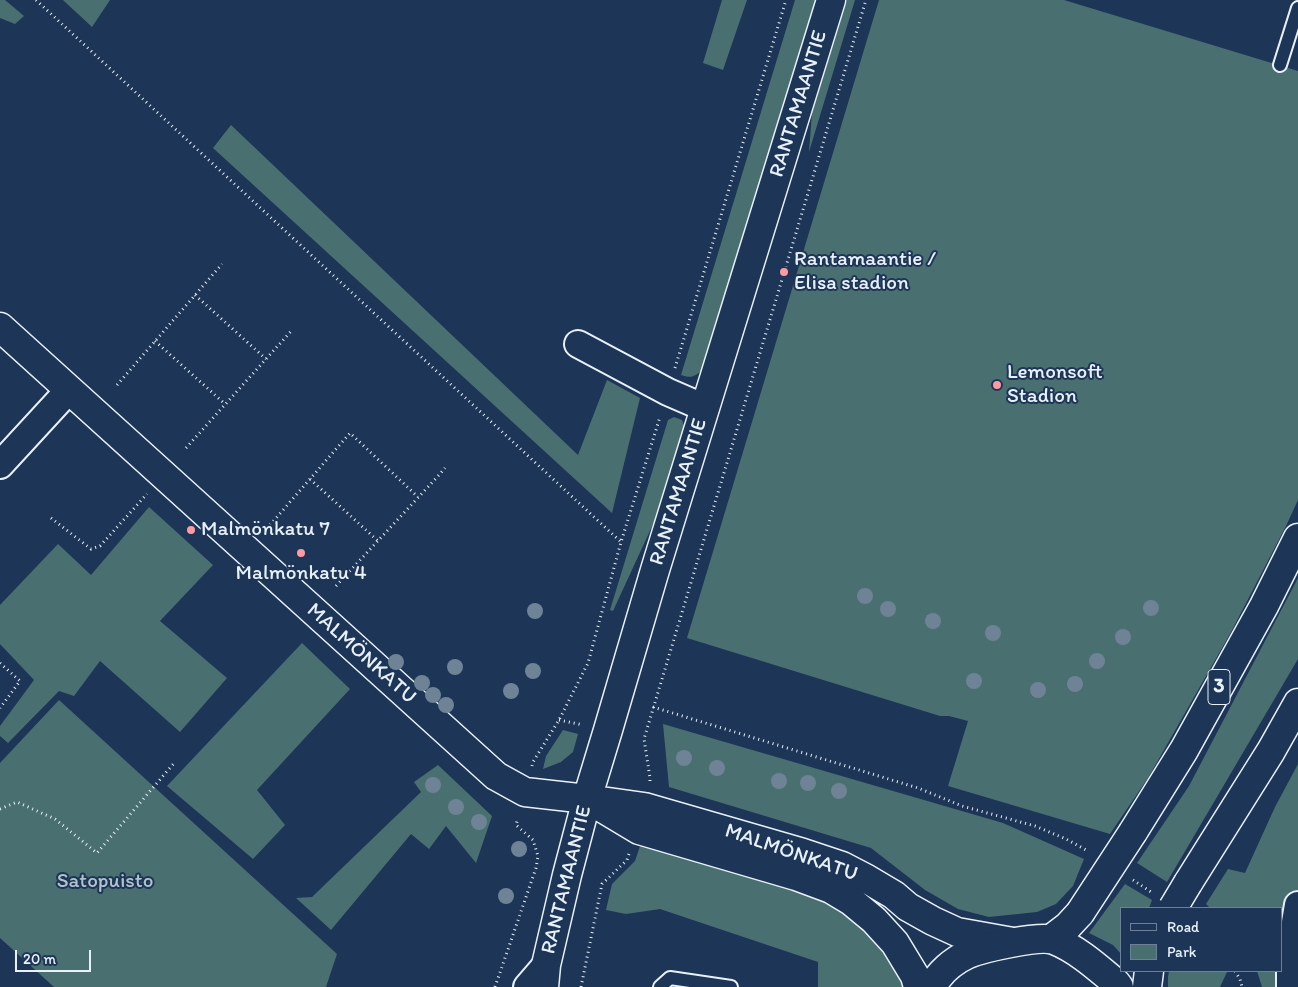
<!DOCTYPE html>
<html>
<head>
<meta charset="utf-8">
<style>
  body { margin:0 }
  #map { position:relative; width:1298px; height:987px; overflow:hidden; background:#1d3557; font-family:Itim,sans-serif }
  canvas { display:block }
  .legend { position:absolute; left:1120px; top:907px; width:162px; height:65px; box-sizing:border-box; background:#1d3557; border:1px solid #6e8097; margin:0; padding:6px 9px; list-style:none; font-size:15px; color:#e8f1f8 }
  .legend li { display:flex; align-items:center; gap:10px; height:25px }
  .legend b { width:25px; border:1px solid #6e8097 }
  .scale { position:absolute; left:15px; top:950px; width:76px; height:22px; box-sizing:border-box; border:2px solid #e8f1f8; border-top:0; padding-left:6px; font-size:15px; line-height:18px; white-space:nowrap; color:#e8f1f8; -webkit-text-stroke:4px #1d3557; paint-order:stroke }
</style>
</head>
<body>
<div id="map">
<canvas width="1298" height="987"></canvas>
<ul class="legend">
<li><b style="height:6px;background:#1d3557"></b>Road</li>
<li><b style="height:14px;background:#4a6f71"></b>Park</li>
</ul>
<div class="scale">20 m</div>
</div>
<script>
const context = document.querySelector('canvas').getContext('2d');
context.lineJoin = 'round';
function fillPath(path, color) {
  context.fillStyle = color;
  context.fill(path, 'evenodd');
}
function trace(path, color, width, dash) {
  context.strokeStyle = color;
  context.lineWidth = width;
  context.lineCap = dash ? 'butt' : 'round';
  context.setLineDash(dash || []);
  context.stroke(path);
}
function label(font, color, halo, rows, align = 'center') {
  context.font = font + ' Itim,sans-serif';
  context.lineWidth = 4;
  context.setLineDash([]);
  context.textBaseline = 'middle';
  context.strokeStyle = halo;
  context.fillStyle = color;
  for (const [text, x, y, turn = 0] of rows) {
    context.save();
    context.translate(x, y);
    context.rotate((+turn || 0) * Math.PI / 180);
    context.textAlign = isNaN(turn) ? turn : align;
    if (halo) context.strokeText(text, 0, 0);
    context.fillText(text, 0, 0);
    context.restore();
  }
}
fillPath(new Path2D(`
  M0,0h5l19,16 -9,8 -15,-6z
  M63,0h47l-18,27z
  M722,0h25l-24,70 -20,-7z
  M795,0h21l-112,369c-9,7 -12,10 -23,6z
  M847,0h8l-46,152 3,-40z
  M879,0h185l234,71v429l-12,26 -56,108 -82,144 -38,56 -162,-48 20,-65 -19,-5h-9l-253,-78z
  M231,125l347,330 29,-75 33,18 -28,115 -399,-365z
  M674,417l8,3 4,11 -31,89 -42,91 -3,-1 58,-190z
  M149,507l64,58 -53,56 67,57 -47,54 -80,-71 -26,35 -15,-5 -51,52 -8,-7v-10l34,-46 -34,-36v-39l58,-61 33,31z
  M1298,578v81l-131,223 -30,-19 52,-77z
  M302,643l48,46 -93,101 28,35 -32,34 -86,-73z
  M59,700l278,254 -11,33h-272l-54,-49v-175z
  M663,724l340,99 81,36 -11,27 -17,18 -19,8 -48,5 -31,-8 -33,-19 -54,-42 -202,-61z
  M563,730l15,4 -5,18 -12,10 -18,7 3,-13z
  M1298,764v169l-16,-16v-9h-72l-4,-4 22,-35 17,4 30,-66z
  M438,765l54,51 -16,47 -30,-37 -17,23 -18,-15 -80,96 -35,-32 16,-1 109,-105 -7,-10z
  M640,846l153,39 34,12 41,31 31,42 5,17h-86v-25l-158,-53 -34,5 -20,-4 6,-26 23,-23z
  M1125,884l27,16 -3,8h-27v47l-9,-10 -24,-12z
  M1169,971h58v1l-7,15h-52v-10z
  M1257,971h24v16h-19z`), '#4a6f71');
const lane = new Path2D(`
  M1280,65l18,-57
  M660,987l10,-9 61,9`);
const street = new Path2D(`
  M578,344l90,48 37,16
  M0,465l69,-75
  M527,987l19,-22
  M1290,987v-36l8,-46`);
const secondary = new Path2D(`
  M0,327l496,449 29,16 62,7 57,8 159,46 39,13 25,13 27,16 14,12 25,14 24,11 56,10
  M599,806l40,24 157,46 35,13 20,12 23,19 21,23 20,33 3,11
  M544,987l2,-22 21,-90 20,-76 21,-69 47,-160 176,-570`);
const primary = new Path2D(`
  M932,987c7,-14 21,-26 36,-33 15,-6 71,-19 86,-14 23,9 43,27 62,43l3,4`);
const highway = new Path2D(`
  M1133,832l51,-82 80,-144 34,-68
  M1188,883l83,-132 27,-48
  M1051,939l17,-13 12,-13
  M1147,987l2,-16`);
trace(lane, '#e8f1f8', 16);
trace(street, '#e8f1f8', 30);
trace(secondary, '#e8f1f8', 31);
trace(primary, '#e8f1f8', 31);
trace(highway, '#e8f1f8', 31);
trace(new Path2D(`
  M36,0l585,542
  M195,295l71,64
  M155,341l70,63
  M675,368l111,-368
  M117,385l105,-121
  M186,448l107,-119
  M310,479l68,62
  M51,518l40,31 9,-3 47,-52
  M270,525l80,-92 68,64
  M336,586l104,-112 5,-6
  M0,663l20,18 -20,27
  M653,707l265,81 44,18 73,20 31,13 22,12
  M559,720l24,5
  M532,766l1,-4 26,-42 29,-57 33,-121 39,-125
  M650,781v-3l-6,-39 222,-739
  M0,809l17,-7 38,17 42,34 78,-91
  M1133,880l18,12
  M1235,971l5,8 2,8
  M495,987l41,-119 2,-12 -5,-16 -17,-15 2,-7
  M581,987l21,-103 25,-24 2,-6`), '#e8f1f8', 3, [1, 4]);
trace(lane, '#1d3557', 12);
trace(street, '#1d3557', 26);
trace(secondary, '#1d3557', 28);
trace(primary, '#1d3557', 28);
trace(highway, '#1d3557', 28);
const highwayBridge = new Path2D(`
  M1173,908l15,-25
  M1080,913l53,-81`);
trace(highwayBridge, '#e8f1f8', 31, []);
trace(highwayBridge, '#1d3557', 28);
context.fillStyle = '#6e8496';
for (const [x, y] of [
  [865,596],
  [1151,608],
  [888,609],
  [535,611],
  [933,621],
  [993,633],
  [1123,637],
  [1097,661],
  [396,662],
  [455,667],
  [533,671],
  [974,681],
  [422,683],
  [1075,684],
  [1038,690],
  [511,691],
  [433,695],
  [446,705],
  [684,758],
  [717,768],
  [779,781],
  [808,783],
  [433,785],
  [839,791],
  [456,807],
  [479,822],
  [519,849],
  [506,896]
]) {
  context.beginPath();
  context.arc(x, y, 8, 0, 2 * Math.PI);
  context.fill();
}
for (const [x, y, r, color] of [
  [784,272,5,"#ff9aa2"],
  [997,385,5,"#ff9aa2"],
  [191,530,5,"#ff9aa2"],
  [301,553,5,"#ff9aa2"]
]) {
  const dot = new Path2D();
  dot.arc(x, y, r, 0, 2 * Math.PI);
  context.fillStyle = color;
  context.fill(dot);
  trace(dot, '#1d3557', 2);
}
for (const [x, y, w] of [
  [1219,687,22]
]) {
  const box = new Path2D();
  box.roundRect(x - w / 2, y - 17.5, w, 35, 4);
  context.fillStyle = '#1d3557';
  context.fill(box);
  trace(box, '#e8f1f8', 1);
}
label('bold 20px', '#e8f1f8', null, [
  ["3",1219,687]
]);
label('21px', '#e8f1f8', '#1d3557', [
  ["RANTAMAANTIE",799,104,-73],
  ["RANTAMAANTIE",679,492,-73],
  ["MALMÖNKATU",361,654,42],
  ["MALMÖNKATU",791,853,19],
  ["RANTAMAANTIE",567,880,-76]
]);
label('21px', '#e8f1f8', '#1d3557', [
  ["Rantamaantie /",794,260],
  ["Elisa stadion",794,284],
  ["Lemonsoft",1007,373],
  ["Stadion",1007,397],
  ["Malmönkatu 7",201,530],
  ["Malmönkatu 4",301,574,"center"]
], 'left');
label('21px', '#b1c4c9', '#1d3557', [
  ["Satopuisto",105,882]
]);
</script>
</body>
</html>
